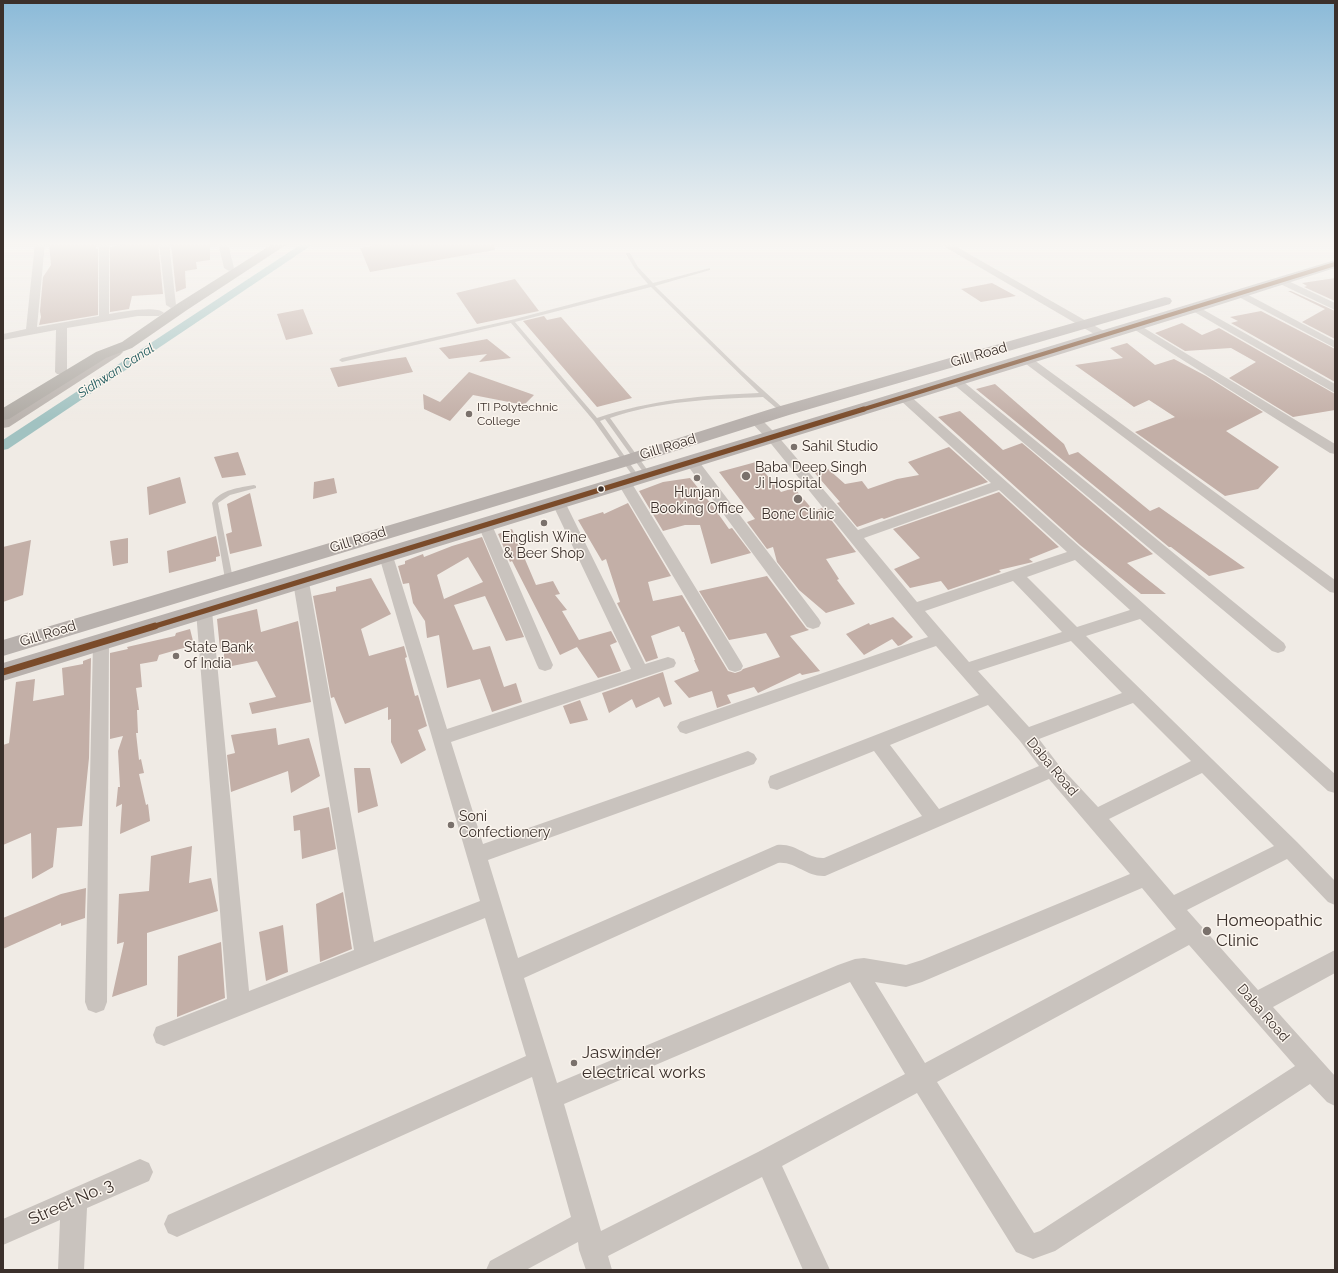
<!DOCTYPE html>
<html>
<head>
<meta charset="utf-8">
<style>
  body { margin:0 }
  #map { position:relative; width:1338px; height:1273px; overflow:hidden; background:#f0ebe5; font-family:Raleway,sans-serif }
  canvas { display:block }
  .frame { position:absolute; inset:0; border:4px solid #3b302b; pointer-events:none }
</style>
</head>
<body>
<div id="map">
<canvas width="1338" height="1273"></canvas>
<div class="frame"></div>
</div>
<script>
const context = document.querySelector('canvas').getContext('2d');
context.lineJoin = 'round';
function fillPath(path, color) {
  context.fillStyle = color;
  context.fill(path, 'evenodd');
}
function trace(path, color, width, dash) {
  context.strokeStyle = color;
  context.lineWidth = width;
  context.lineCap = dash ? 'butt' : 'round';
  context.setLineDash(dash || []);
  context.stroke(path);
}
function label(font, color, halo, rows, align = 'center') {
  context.font = font + ' Raleway,sans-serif';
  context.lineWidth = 3;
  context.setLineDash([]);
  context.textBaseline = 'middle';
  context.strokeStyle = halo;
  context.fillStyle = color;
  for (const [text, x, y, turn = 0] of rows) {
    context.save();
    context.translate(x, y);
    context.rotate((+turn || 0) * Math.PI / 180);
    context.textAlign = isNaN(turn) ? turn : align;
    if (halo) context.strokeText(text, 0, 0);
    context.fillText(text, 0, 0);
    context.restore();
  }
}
fillPath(new Path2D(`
  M303,243h12l-307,206 -5,1v-10z`), '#a1c2c1');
fillPath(new Path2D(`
  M49,243h47v6h2v66l-59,10 2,-8 -1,-6 3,-34 8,-12z
  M134,243h24l5,51 -31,2 -3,13 -19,3v-65z
  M171,243h39v17l-14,2 1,7 -12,2 1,17 -10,4z
  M388,243h106l1,7 -125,22 -10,-24z
  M1335,278v23l-31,-14 3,-1 -5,-3z
  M515,279l24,32 -62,13 -21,-31z
  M992,283l24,13 -35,6 -20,-13z
  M1288,291h3l44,20v28l-33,-17 23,-13z
  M303,309l10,25 -27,6 -9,-26z
  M1261,311l74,38v33l-104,-59 7,-2 -8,-4z
  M544,316l3,4 14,-3 71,81 -35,9 -74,-86z
  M1182,323l20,12 17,-7 116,66v16l-42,7 -64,-39 27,-16 -25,-14 -46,3 -30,-18z
  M487,339l24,19 -32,4 8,-8 -38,5 -10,-11z
  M1127,343l28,22 19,-6 32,17 57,36 -37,19 53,36 -21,22 -33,7 -90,-64 40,-15 -26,-17 -15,7 -59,-42 48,-7 -13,-10z
  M406,357l7,15 -75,15 -8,-19z
  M469,372l65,23 -10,10 -51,-10 -23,26 -26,-12 -1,-15 17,8z
  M995,384l69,60 5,11 9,-3 72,59 9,-4 86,61 -36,8 -38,-29h-2l-193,-158z
  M960,411l43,39 19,-7 131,111 -26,9 39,31h-25l-61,-49 -142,-128z
  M949,447l39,35 -104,37 -2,-1 -25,9 -20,-24 3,-1 -27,-31 15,-2 17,15 17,-3 6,8 29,-10 22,-4 -11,-13z
  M238,452l8,23 -24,3 -8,-21z
  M756,462l25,30 13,-4 20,23 8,-3 34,44 -30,7 13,20 -2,1 18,24 -29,9 -27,-23 -22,-28 -4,-15 -6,2 -20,-27 8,-3 -36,-47z
  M180,477l6,26 -37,12 -2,-28z
  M334,478l3,15 -24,6 1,-17z
  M690,478l22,27 17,24 3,-1 19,25 -40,11 -11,-39h-15l-22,6 -24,-40 24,-9z
  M999,492l60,55 -30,12 4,3 -34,8 2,2 -53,18 -7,-9 -31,7 -16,-19 26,-11 -27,-29z
  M250,493l12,53 -32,8 -4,-20 6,-2 -5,-28z
  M628,503l43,73 -23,6 5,19 29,-6 46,76 7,2 6,-2 2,-2 37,-12 -14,-24 -37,7 -30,-49 68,-15 39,52 3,2 -19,6 30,35 -18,4 -2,-2 -42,20 -4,-6 -27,8 4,8 -14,5 -5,-17 -23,7 -15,-17 25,-10 -5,-11h1l-11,-28h-2l-3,-6 -28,10 7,22 -12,4 -29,-59 3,-1 -14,-43 -4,2 -24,-41 25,-8 1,2z
  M512,529l24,56 17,-4 7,13 -5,1 12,15 -5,1 17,29 32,-9 6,11 -7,3 11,26 -23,7 -21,-31 -17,8 -48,-94 -2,1 -12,-28z
  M216,536l4,20 -4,1v4l-47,12 -2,-22z
  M482,537l42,100 -18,4 -21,-45 -31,9 19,45 17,-4 14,41 12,-4 6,19 -30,10 -12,-33 -33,9 -8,-53 -12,3 -2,-17 -12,-18 -4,-20 -6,1 -5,-18 7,-2v-3l18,-7 1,3 28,-11zM468,557l15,25 -39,17 -7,-24z
  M128,538v25l-15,3 -3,-25z
  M31,540l-8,55 -20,7v-55z
  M371,578l20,36 -30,15 8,27 35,-10 3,11 -2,1 10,38 3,-1 9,31 -9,4 8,20 -25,14 -10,-22v-23l-3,1v-13l-43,17 -11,-27 -3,1 -18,-102 23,-5v-4z
  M257,609l4,23 37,-11 13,81 -59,12 -3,-11 27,-6 -19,-36 -35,7 3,-20 -5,1 -3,-30z
  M893,617l20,20 -12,8 -3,1 -6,-7 -28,16 -18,-21 23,-11 1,2z
  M190,629l4,16 -35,10 -2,6 -17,3 2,23 -6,1 3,22h-2l1,23h-2l3,27 2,-1 3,14 -5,1 7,31 2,-1 2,17 -30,13 2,-30 -6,3 2,-20h2l-2,-36 5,-15 -13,3v-86l18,-4 -1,-2 48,-11 1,-3z
  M91,658l-2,100 -7,68 -25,2 -4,39 -21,12 -1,-46 -28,12v-100l6,-2 7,-61 19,-3 -2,22 31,-6 -2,-27 21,-4v-3z
  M663,672l9,32 -8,3 -5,-10 -23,11 -4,-9 -23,14 -7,-20z
  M580,700l8,20 -18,4 -7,-18z
  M276,728l2,17 31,-7 11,38 -29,17 -3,-22 -57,21 -4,-37 8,-2 -4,-18z
  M354,768h16l8,38 -20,7z
  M329,807l7,42 -34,10 -2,-29 -6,1 -1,-15z
  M192,846l-3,37 22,-5 7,33 -71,22v52l-35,12 12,-55 -7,2 2,-50 30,-3 2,-35z
  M86,888l-1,30 -24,8v-3l-58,26v-31l58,-24z
  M343,892l9,57 -32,13 -4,-58z
  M283,925l5,47 -22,9 -7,-49z
  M221,942l4,56 -48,19 1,-61z`), '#c3afa7');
fillPath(new Path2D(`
  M626,253h4l8,14 15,16 57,-15v2l-55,16 87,85 43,39v2h-4l-18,-15c-52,2 -104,4 -153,21l41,57 -3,2 -2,-1 -41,-57 -5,2 40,57 -3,2 -2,-1 -41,-58 -83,-98 -169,39 -3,-2 3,-2 169,-38 137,-36 -13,-15 -9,-15zM651,287l108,106c-55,2 -109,7 -162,25l-82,-96z
  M254,485l2,1v2l-26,7 -12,8 15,76 -4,3 -4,-3 -13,-76c9,-14 27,-15 42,-18z`), '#c9c3be');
fillPath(new Path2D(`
  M35,243h10l-8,84 62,-11v-73h10v71c11,-2 48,-9 55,-1l-5,3h-21l-71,12v44l-2,2h-8l-2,-2 1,-42 -53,10v-6l23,-5z
  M159,243h10l7,62 -5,3 -5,-3z
  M218,243h10l6,25 -2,2 -3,1 -5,-3z
  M938,243h12l159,91 1,2 -5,3 -4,-1z
  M1282,278l53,25v7l-57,-27 -1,-2 1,-2z
  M1241,291l94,50v7l-98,-52 -1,-2z
  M1195,305l140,79v9l-144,-83 -1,-2 1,-2z
  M1136,323l199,121v10l-5,-1 -198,-125 -1,-2z
  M1026,356l4,1 305,223v13l-5,-1 -308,-231 -2,-2 2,-2z
  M956,377l4,2 324,264 2,4 -2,4 -6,2 -6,-2 -320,-268 -2,-2 2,-2z
  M904,393l4,1 427,380v19l-7,-2 -188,-172 -54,17 211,206 38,39v24l-7,-3 -41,-43 -100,51 71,80 77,-40v23l-62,34 62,69v30l-8,-4 -17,-18 -255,167 -22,8 -17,-7 -99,-159 -135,73 48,104h-27l-41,-93 -154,79 4,14h-26l-7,-20 -1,-8 -52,28h-40l4,-9 81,-44 -39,-140 -346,156 -9,4 -9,-4 -4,-9 4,-9 358,-159 -41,-138 -321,128 -8,-3 -3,-8 3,-8 71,-28 -31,-388 2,-4 6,-2 6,2 2,4 37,380 105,-41 -61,-368 3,-4 5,-1 5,1 3,4 65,360 106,-41 -101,-345 2,-4 5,-1 5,1 2,4 54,173 184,-60 -79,-166 2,-3 5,-1 5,1 81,164 23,-7 6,2 2,4 -2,4 -223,75 32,102 265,-93 6,3 3,5 -3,5 -266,96 30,98 259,-113c20,-2 30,14 47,13l98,-42 -48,-65 -97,39 -7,-2 -2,-6 2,-6 209,-81 -43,-49 -250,88 -6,-2 -3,-5 3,-5 248,-85 -160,-197 -19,-20 2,-3h8l17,17 82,96 133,-47 -91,-83 -2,-3 2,-3zM999,490l68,62 -150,50 -53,-64zM1075,560l55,50 -53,17 -50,-50zM1013,581l49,51 -93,30 -44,-51zM1071,641l51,52 -93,34 -51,-56zM1133,703l58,58 -93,46 -40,-43 -19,-25zM988,705l32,36 19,25 -100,43 -49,-64zM1202,773l72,73 -100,49 -65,-76zM1049,779l81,95 -208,86 -16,5 -42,-7 -9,1 -17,6 -281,118 -33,-105 254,-115c17,-2 28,14 47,13zM1142,888l34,41 -251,134 -50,-81 31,5 16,-5zM1189,945l106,121 -255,165 -6,2 -97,-151zM850,982l55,92 -147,78 -157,79 -37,-127z
  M692,458l5,1 122,160 2,4 -2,4 -6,2 -6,-2 -122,-165 2,-3z
  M624,478l5,1 2,3 110,180 2,4 -2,4 -6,2 -6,-2 -112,-188 2,-3z
  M485,520l5,2 2,3 61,140 -2,4 -6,2 -6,-2 -2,-4 -59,-140 2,-3z
  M101,637l6,2 2,4 -2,359 -3,8 -8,3 -8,-3 -3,-8 8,-359 2,-4z
  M140,1159l9,4 4,9 -4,9 -62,27 -3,62h-26l2,-50 -57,25v-26z`), '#c9c3be');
fillPath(new Path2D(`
  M115,347l5,2 3,3 -3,3 -111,72 -6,1v-12l107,-67z`), '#bab3ae');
fillPath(new Path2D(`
  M1335,260v8l-135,43 -1197,370v-18z
  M1165,297l5,1 2,3 -2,3 -381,111 -158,50 -628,191v-16l616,-183 158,-50z`), '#b8b1ad');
fillPath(new Path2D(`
  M274,243h15l-102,67 -55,38 -26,10 -97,61 -6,1v-12l93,-56 26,-10 55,-38z`), '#afaaa4');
trace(new Path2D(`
  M861,410l474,-146`), '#7a4b2a', 4);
trace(new Path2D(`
  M152,627l712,-218`), '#7a4b2a', 5);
trace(new Path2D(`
  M3,672l152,-46`), '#7a4b2a', 7);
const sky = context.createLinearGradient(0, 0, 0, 421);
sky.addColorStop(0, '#8bbad8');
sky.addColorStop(0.58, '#f8f6f3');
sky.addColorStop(1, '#f8f6f300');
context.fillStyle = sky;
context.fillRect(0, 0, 1338, 421);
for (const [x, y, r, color] of [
  [469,414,4,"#7a716c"],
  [794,447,4,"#7a716c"],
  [746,476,5,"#7a716c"],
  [697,478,4,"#7a716c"],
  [601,489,3.5,"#3b302b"],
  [798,499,5,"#7a716c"],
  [544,523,4,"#7a716c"],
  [176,656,4,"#7a716c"],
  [451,825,4,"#7a716c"],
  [1207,931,5,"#7a716c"],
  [574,1063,4,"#7a716c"]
]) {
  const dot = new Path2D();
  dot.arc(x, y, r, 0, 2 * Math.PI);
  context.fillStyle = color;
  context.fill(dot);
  trace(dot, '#fbf5ee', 1.5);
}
label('12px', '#3b302b', '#fbf5ee', [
  ["ITI Polytechnic",477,407],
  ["College",477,421]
], 'left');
label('italic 13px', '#1f5a5e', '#fbf5ee', [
  ["Sidhwan Canal",116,371,-33]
]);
label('14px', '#3b302b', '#fbf5ee', [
  ["Gill Road",979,355,-16],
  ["Gill Road",668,447,-17],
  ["Gill Road",358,540,-17],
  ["Gill Road",48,634,-17],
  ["Daba Road",1052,767,50],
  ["Daba Road",1263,1013,49]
]);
label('14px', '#3b302b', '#fbf5ee', [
  ["Sahil Studio",802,447],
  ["Baba Deep Singh",755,468],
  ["Ji Hospital",755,484],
  ["Hunjan",697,493,"center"],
  ["Booking Office",697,509,"center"],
  ["Bone Clinic",798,515,"center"],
  ["English Wine",544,538,"center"],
  ["& Beer Shop",544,554,"center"],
  ["State Bank",184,648],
  ["of India",184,664],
  ["Soni",459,817],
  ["Confectionery",459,833]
], 'left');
label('17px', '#3b302b', '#fbf5ee', [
  ["Homeopathic",1216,921],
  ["Clinic",1216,941],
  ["Jaswinder",582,1053],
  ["electrical works",582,1073]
], 'left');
label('17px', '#3b302b', '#fbf5ee', [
  ["Street No. 3",71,1202,-24]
]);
</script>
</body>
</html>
